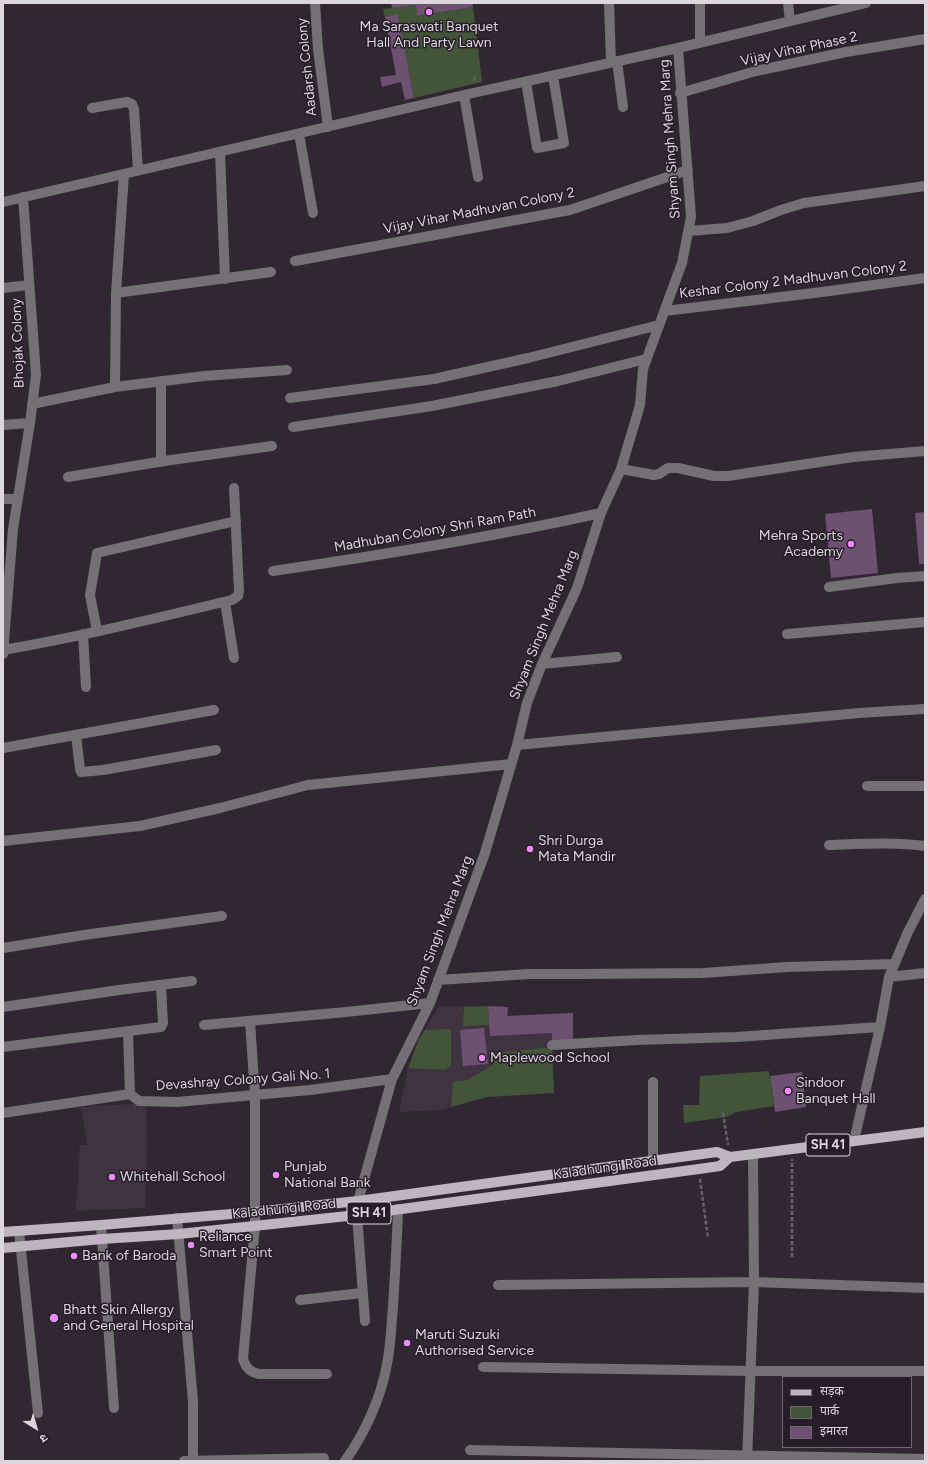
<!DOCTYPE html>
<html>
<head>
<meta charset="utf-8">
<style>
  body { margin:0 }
  #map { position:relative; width:928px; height:1464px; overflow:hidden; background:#302732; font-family:Figtree,"Noto Sans Devanagari",sans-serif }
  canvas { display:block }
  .frame { position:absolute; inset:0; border:4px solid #ddd6dd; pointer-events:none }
  .legend { position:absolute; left:782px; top:1376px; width:130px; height:72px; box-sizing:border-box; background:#261d28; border:1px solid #6f6770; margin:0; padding:5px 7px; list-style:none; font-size:12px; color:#ddd6dd }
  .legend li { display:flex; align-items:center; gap:8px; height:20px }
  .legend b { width:20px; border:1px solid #6f6770 }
  .north { position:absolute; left:16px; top:1408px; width:40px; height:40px; -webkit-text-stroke:3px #261d28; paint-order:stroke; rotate:143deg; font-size:11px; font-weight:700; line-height:16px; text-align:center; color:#ddd6dd }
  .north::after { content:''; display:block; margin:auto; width:14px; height:18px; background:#ddd6dd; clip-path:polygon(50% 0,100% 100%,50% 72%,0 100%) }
</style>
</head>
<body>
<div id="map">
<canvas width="928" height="1464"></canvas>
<div class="frame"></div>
<ul class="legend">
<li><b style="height:5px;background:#beb5c1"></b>सड़क</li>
<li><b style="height:11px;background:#425539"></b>पार्क</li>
<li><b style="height:11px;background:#6d5170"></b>इमारत</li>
</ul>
<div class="north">उ</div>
</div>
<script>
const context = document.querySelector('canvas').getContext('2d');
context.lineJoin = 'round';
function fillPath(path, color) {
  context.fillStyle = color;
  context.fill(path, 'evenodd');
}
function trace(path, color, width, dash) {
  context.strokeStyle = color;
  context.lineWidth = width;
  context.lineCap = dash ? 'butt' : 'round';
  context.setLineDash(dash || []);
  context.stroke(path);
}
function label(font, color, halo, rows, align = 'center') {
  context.font = font + ' Figtree,sans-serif';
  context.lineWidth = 3;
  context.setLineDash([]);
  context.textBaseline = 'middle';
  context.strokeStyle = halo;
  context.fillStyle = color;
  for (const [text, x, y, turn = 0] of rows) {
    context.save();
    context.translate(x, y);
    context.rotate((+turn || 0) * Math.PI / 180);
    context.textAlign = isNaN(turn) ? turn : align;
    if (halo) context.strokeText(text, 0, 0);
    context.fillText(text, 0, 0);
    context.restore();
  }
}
fillPath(new Path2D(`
  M439,1006l69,1v9l65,-3v27l-21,2 2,51 -67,4 -46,13 -42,2 9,-44 11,-29z
  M146,1103l1,42 -2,63 -69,3 4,-66h7l-6,-38z`), '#3f3241');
fillPath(new Path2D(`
  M416,5l2,11 55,-9 9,75 -68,16 -16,-83 -13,2 -2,-8z
  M488,1006l1,19 -26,1 1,-19z
  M451,1029v37l-6,4 -37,-2 11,-29 6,-9z
  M552,1047l2,46 -67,4 -36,10 2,-25 15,-2 25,-15 1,-12z
  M769,1071l5,35 -38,6 -9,5 -43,6 -1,-18h16l1,-29z`), '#425539');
fillPath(new Path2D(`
  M391,3h81l1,4 -56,9 -1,-11 -24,3z
  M398,14l16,84 -9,2 -4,-18 -19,5 -2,-10 16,-2 -11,-58z
  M872,509l6,64 -47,5 -6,-64z
  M925,512v52h-6l-4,-51z
  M488,1006l20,1 -1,9 66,-3v27l-21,2v-9l-62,3z
  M484,1028l4,36 -25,2 -3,-36z
  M802,1072l4,35 -31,5 -5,-36z`), '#6d5170');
trace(new Path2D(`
  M474,77l1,5
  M723,1113l5,32
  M700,1179l8,59
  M792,1257v-98`), '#675f69', 2.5, [4, 2]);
trace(new Path2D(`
  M315,3l3,46 10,78
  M609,3l2,59
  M788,3l2,18
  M700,43v-40
  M617,61l6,46
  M526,82l11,66 27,-5 -11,-67
  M680,93l76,-22 90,-19 79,-13
  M464,95l14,82
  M92,108l35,-6 5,2 2,5 4,61
  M299,134l14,79
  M220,152l5,127
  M3,202l461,-107 214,-47 188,-45
  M689,231l38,-3 26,-7 28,-11 23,-7 121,-17
  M295,261l275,-51 118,-40
  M3,288l26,-3
  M116,293l155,-21
  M665,311l157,-19 103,-14
  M161,381v81
  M115,387l1,-94 8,-119
  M290,398l144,-19 94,-21 131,-33
  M32,404l83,-17 89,-11 83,-6
  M3,425l27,-2
  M293,427l139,-21 126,-25 88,-22
  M621,469l33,6 5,-1 9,-6h10l36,8h14l125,-19 72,-6
  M68,477l96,-16 108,-15
  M3,499h15
  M273,571c110,-16 219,-34 328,-58
  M829,587l68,-9 28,-2
  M225,602l9,56
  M97,631l-7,-36 7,-42 139,-32
  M83,634l3,53
  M787,634l138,-12
  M3,650c77,-13 153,-32 229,-50l6,-4 1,-5 -5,-103
  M3,654l10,-125 17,-106 6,-48 -13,-178
  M542,664l75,-7
  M76,735l4,34 1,3 22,-2 113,-20
  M517,745l342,-32 66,-4
  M3,748l211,-38
  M867,786h58
  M3,841l137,-15 80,-18 88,-23 203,-21
  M829,845c32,-1 64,-3 96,1
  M3,948l81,-13 138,-19
  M889,977l36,-4
  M438,980l91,-6h53l121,-1 84,-6 107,-3
  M3,1007l116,-17 73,-9
  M250,1021l5,75v130l-12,133c3,9 7,13 16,15h68
  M204,1025l142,-13 84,-9
  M128,1032l2,62
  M552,1045l85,-5 99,-3 144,-10
  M3,1047l158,-20 2,-4 -2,-37
  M653,1082v80
  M3,1113l127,-19 9,7 38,1 133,-12 82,-11
  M854,1141l26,-114 9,-50 19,-45 17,-33
  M177,1218l16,183v59
  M101,1225l13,183
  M19,1231l19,182
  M498,1285l256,-3 171,6
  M300,1300l62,-7
  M365,1321l-8,-106 1,-14 34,-122 38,-76 55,-150 32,-108 10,-42 15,-39 35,-76 24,-75 20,-44 19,-64 3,-36 39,-106 9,-46 -13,-169
  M483,1367l269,4h173
  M470,1450l455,9
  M184,1461l140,-3
  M345,1461c20,-28 36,-63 42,-97 4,-19 4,-38 6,-57 2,-33 4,-65 5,-98
  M747,1461l7,-179 -1,-127`), '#747075', 10);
trace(new Path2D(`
  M3,1232l98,-7 154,-13 103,-11 359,-49 13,5 195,-25
  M3,1248l99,-9 77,-5 178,-19 342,-46 21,-3 10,-9`), '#beb5c1', 10);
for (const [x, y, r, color] of [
  [429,12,4,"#ee8cf8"],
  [851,544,4,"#ee8cf8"],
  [530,849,4,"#ee8cf8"],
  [482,1058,4,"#ee8cf8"],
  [788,1091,4,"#ee8cf8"],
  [276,1175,4,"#ee8cf8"],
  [112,1177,4,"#ee8cf8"],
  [191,1245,4,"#ee8cf8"],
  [74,1256,4,"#ee8cf8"],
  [54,1318,5,"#ee8cf8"],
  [407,1343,4,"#ee8cf8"]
]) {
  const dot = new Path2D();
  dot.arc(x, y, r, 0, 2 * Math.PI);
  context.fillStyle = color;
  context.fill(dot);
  trace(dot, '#261d28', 1.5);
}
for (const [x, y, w] of [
  [828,1145,44],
  [369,1213,44]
]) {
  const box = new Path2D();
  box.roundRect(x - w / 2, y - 11, w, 22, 3);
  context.fillStyle = '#261d28';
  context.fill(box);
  trace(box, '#ddd6dd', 1);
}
label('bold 13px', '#ddd6dd', null, [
  ["SH 41",828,1145],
  ["SH 41",369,1213]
]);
label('14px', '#ddd6dd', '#261d28', [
  ["Ma Saraswati Banquet",429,27,"center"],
  ["Hall And Party Lawn",429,43,"center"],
  ["Mehra Sports",843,536,"right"],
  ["Academy",843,552,"right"],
  ["Shri Durga",538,841],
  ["Mata Mandir",538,857],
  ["Maplewood School",490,1058],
  ["Sindoor",796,1083],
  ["Banquet Hall",796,1099],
  ["Punjab",284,1167],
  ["National Bank",284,1183],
  ["Whitehall School",120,1177],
  ["Reliance",199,1237],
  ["Smart Point",199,1253],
  ["Bank of Baroda",82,1256],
  ["Bhatt Skin Allergy",63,1310],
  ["and General Hospital",63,1326],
  ["Maruti Suzuki",415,1335],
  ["Authorised Service",415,1351]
], 'left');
label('14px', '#ddd6dd', '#261d28', [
  ["Vijay Vihar Phase 2",799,49,-12],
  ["Aadarsh Colony",307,67,-96],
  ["Shyam Singh Mehra Marg",670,139,-94],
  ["Vijay Vihar Madhuvan Colony 2",479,211,-11],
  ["Keshar Colony 2 Madhuvan Colony 2",793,280,-7],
  ["Bhojak Colony",18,343,-92],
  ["Madhuban Colony Shri Ram Path",435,530,-10],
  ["Shyam Singh Mehra Marg",544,625,-68],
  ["Shyam Singh Mehra Marg",440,931,-69],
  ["Devashray Colony Gali No. 1",243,1080,-4],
  ["Kaladhungi Road",605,1168,-8],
  ["Kaladhungi Road",284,1209,-6]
]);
</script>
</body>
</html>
